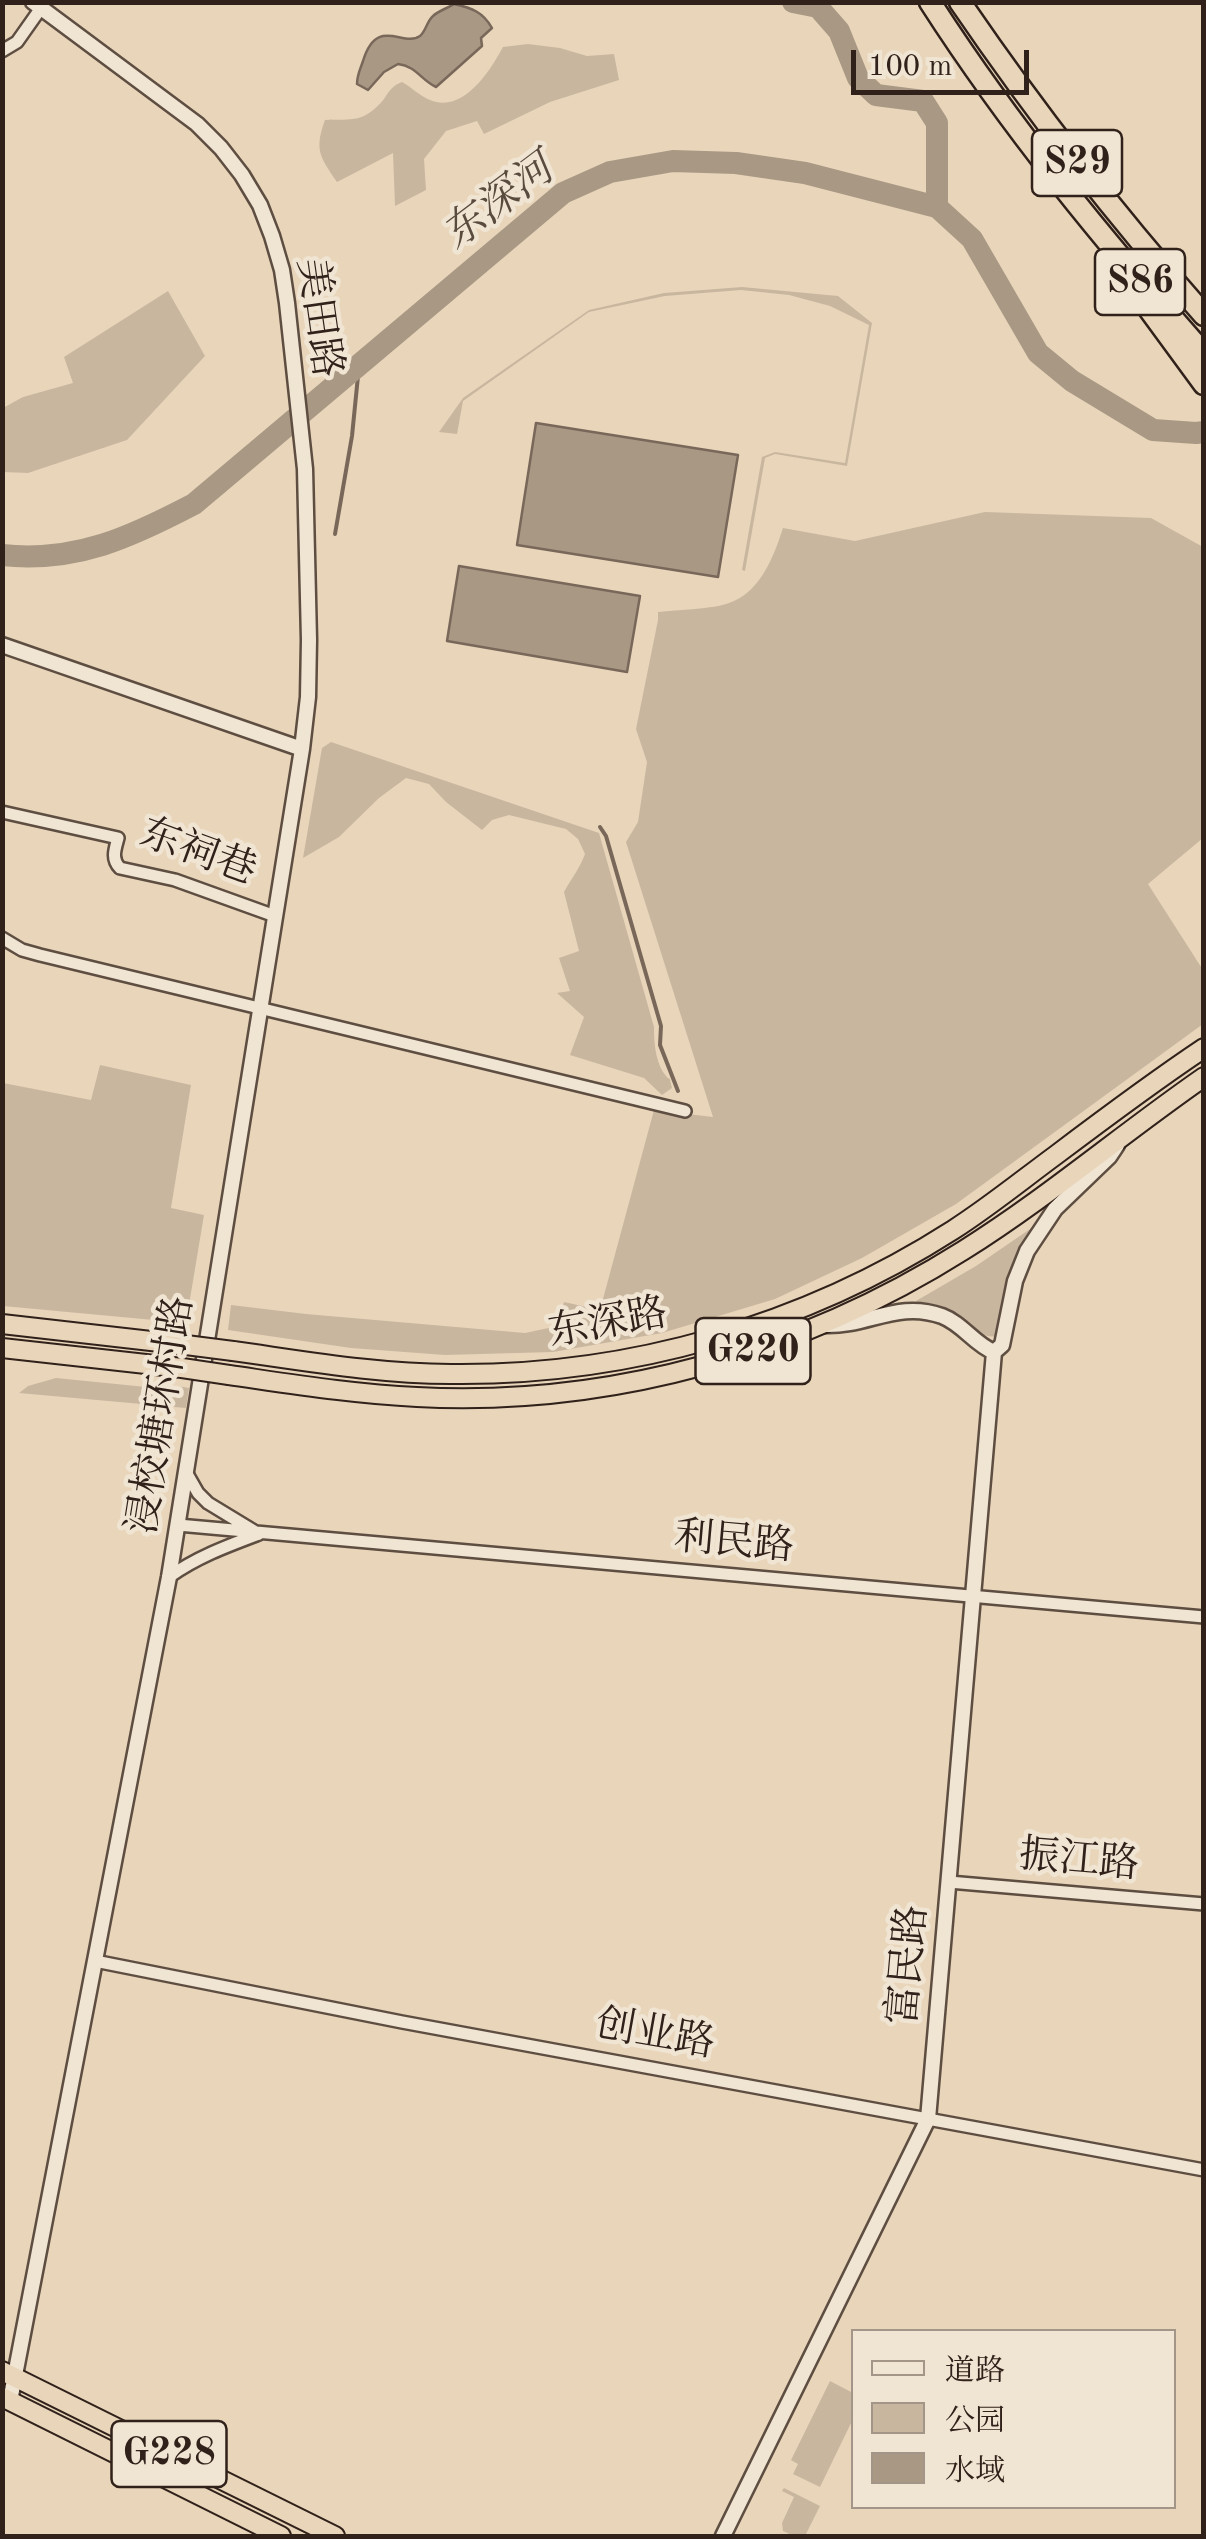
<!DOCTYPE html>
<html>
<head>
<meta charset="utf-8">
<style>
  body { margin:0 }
  #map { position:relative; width:1206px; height:2539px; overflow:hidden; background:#e8d5ba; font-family:"Old Standard TT","Noto Serif SC",serif }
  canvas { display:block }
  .frame { position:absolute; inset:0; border:5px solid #30211a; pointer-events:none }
  .legend { position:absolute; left:851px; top:2329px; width:325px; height:180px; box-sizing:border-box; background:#f0e4d2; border:2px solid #a39688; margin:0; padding:12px 18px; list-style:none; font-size:30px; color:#30211a }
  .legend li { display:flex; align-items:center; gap:20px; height:50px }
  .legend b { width:50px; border:2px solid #a39688 }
  .scale { position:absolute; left:851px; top:50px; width:178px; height:45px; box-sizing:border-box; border:5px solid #30211a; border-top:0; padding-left:12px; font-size:30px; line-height:35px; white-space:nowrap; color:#30211a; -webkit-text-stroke:8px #f0e4d2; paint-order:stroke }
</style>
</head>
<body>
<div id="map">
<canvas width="1206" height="2539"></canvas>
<div class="frame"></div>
<ul class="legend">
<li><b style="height:12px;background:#f0e4d2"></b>道路</li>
<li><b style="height:28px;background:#c9b69f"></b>公园</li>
<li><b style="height:28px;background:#a99884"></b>水域</li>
</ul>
<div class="scale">100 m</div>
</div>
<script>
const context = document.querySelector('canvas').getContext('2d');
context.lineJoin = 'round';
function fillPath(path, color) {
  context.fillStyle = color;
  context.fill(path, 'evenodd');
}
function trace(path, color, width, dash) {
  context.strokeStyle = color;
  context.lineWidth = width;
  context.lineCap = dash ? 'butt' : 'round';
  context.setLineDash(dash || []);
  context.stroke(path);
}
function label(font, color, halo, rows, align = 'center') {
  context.font = font + ' "Old Standard TT","Noto Serif SC",serif';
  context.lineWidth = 9;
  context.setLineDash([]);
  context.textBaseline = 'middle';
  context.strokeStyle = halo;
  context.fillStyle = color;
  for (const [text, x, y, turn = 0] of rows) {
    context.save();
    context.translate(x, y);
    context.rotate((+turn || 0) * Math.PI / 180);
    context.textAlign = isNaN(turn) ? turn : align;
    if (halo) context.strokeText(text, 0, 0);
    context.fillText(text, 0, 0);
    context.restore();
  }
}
fillPath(new Path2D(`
  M528,44l32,4 27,8 27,-2 5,26 -69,22 -66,32 -7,-13 -31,10 -22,28 2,31 -31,16 -2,-53 -56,29c-17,-25 -23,-32 -12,-62 28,-1 39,3 59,-21 6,-9 8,-13 18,-17 9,5 18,14 28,18 33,14 60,-29 73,-53z
  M742,287l96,9 34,27 -25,143 -72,-12 -10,4 -20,113 -3,-1 20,-113 13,-5 70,11 24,-138 -39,-19 -41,-11 -48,-5 -76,6 -76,16 -126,89 -6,33 -18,-2 24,-34 126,-88 75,-17z
  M168,291l37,65 -78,84 -99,33 -25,-1v-64l20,-11 50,-14 -9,-26z
  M985,512l166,6 52,29v291l-55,46 55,86v54l-247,180 -94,54 -87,41 -113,34 -109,19 -108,3 -94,-7 -123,-18 3,-25 75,9 219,19 33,-7 6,-24 36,8 54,-200 59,7 -87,-275 12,-20 9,-60 -11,-33 22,-109v-8c18,-2 56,-3 71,-9 31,-10 45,-47 54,-75l72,13z
  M331,742l268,91 55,194c0,15 1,31 9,45 10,14 5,-1 9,16l-10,7 -18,-17 -74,-23 14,-38 -27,-24 13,-2 -11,-33 20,-7 -15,-59c7,-13 16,-24 21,-38l-7,-15 -12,-10 -57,-14 -17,5 -10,10 -36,-28 -17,-18 -23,-6 -27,20 -40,39 -36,21 19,-110z
  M100,1065l91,20 -20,123 33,7 -18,108 -183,-17v-223l88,17z
  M1033,1227l-20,40 -16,69c-20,4 -31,-19 -48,-27 -10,-5 -21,-6 -32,-6l-1,-2 60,-35z
  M56,1378l90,9 7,-5 36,6 -3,20 -167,-15 9,-7z
  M830,2381l23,12v26l-33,68 -27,-13 5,-10 -7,-4z
  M784,2488l36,18 -15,30h-11l-11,-5 -1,-8 12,-26 -12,-6z`), '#c9b69f');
const water = new Path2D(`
  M454,4c18,4 29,8 38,24l-11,10 1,8 -46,41c-15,-7 -20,-21 -38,-23l-14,8 -16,18 -11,-6c0,-9 3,-14 6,-23 14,-46 40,-13 57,-25 6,-5 7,-15 13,-20 5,-5 15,-8 21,-12z
  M536,423l202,32 -20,122 -201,-32z
  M459,566l181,30 -13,76 -180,-31z`);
fillPath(water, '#a99884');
trace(water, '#79685a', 2.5);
trace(new Path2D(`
  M335,534l17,-98 7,-70
  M600,827l6,9 55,190 -1,19 18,46`), '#79685a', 4);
trace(new Path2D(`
  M793,2l25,5 21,24 19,47 18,17 47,6 14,22v84
  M2,555c74,8 129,-18 192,-51l369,-311 47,-21 63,-11 63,2 69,10 132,34 35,32 66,114 34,28 81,49 43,3 8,-1`), '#a99884', 22);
const minor = new Path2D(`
  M2,51l15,-9 24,-34
  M2,812l116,26c-3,11 -7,21 2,30l55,12 100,36
  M2,938l20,12 18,5 645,156
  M178,1525l1026,92
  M169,1577c28,-20 58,-31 90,-43l-51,-31 -10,-10 -12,-21
  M949,1882l255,22
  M95,1961l307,61 802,148`);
const tertiary = new Path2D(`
  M33,2l164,122 24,24 21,27 18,30 12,31 10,34 5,33 18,166 4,171 -1,57 -6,52
  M2,645l300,104 -133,828 -159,824
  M824,1325c44,2 73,-25 118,-9 21,8 32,28 52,36l8,-7 13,-64 12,-30 28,-42 54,-52 8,-12
  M723,2536l205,-417 66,-767`);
const trunk = new Path2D(`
  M2,1324l184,21
  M2,1348l180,20
  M233,1351c72,10 145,23 218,23 177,2 352,-48 502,-144 36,-23 69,-50 103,-75 49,-37 97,-73 148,-107
  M229,1375c63,9 125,19 188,22 193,10 384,-44 547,-147 83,-52 159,-117 240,-173
  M2,2371l333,165
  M2,2397l279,139`);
const motorway = new Path2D(`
  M930,2c81,126 175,240 274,352
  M960,2c75,110 156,214 244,313
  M1149,309l55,75`);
trace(minor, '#5e4e42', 16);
trace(tertiary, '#5e4e42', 19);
trace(trunk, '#30211a', 22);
trace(motorway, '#30211a', 25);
trace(minor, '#f0e4d2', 11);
trace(tertiary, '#f0e4d2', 14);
trace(trunk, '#e8d5ba', 18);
trace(motorway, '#e8d5ba', 20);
const trunkBridge = new Path2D(`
  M186,1345l47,6
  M182,1368l47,7`);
trace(trunkBridge, '#30211a', 22, []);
trace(trunkBridge, '#e8d5ba', 18);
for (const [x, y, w] of [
  [1077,163,90],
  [1140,282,90],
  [753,1351,115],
  [169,2454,115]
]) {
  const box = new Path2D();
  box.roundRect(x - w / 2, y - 33, w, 66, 8);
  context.fillStyle = '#f0e4d2';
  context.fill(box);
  trace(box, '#30211a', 2.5);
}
label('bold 38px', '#30211a', null, [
  ["S29",1077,163],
  ["S86",1140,282],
  ["G220",753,1351],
  ["G228",169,2454]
]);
label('40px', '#30211a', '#f0e4d2', [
  ["美田路",318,318,82],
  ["东祠巷",198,853,20],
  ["东深路",608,1324,-10],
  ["浸校塘环村路",162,1415,-81],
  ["利民路",734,1543,5],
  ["振江路",1079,1861,5],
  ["富民路",909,1965,-85],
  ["创业路",655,2035,10]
]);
label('italic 42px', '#5a4b3f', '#f0e4d2', [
  ["东深河",499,203,-37]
]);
</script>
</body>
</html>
